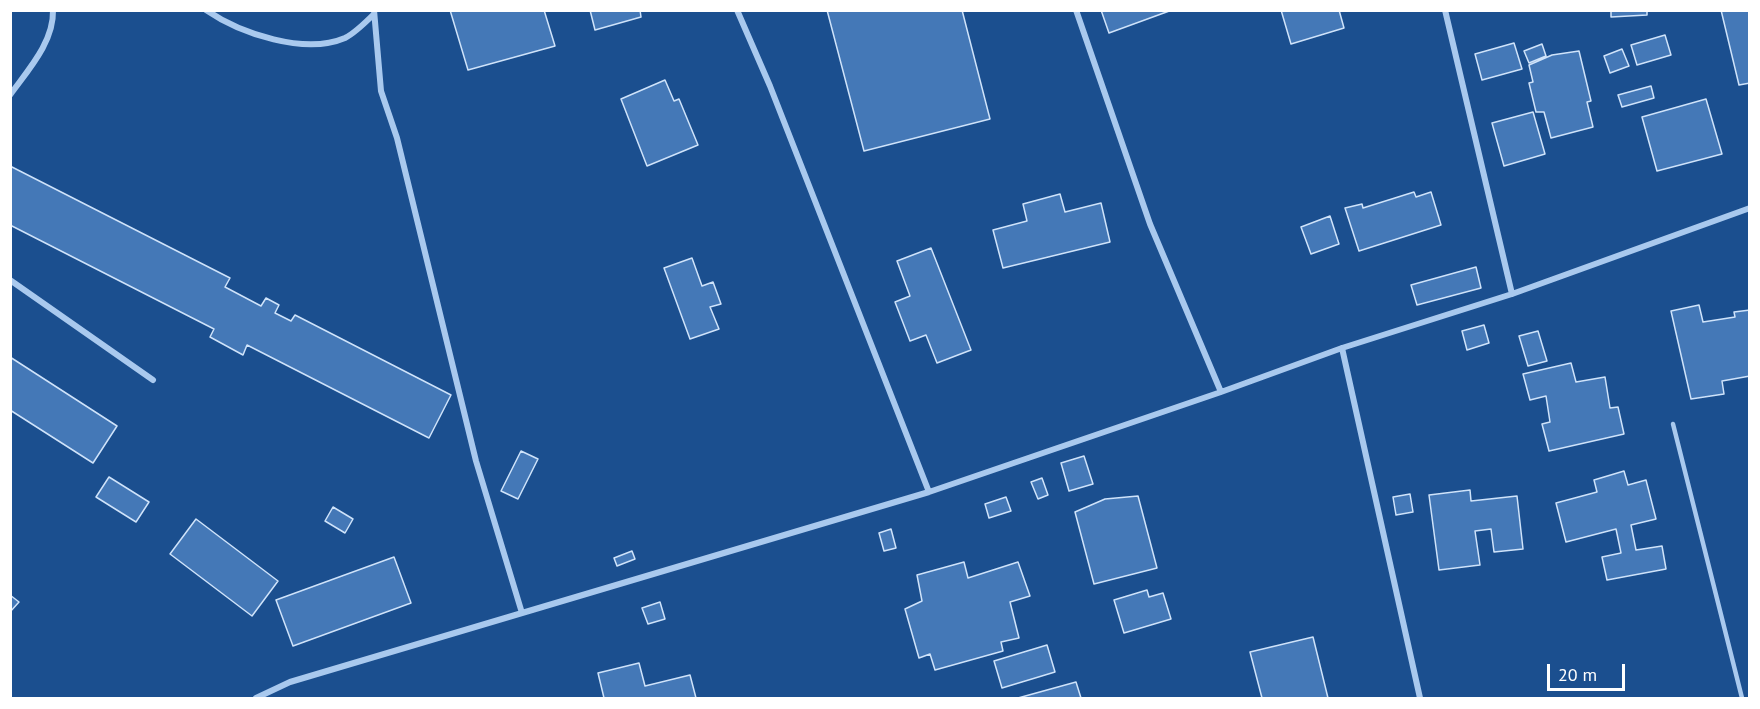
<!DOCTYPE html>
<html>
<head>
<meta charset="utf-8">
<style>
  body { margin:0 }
  #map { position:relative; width:1760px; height:709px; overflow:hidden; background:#1b4f8f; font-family:"PT Sans",sans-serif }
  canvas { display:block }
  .frame { position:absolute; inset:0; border:12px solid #fff; pointer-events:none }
  .scale { position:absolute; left:1547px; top:664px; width:78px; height:27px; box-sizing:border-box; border:3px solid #fff; border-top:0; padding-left:8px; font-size:18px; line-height:21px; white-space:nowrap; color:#fff; -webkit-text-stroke:4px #1b4f8f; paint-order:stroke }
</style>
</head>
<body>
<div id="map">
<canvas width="1760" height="709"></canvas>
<div class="frame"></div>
<div class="scale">20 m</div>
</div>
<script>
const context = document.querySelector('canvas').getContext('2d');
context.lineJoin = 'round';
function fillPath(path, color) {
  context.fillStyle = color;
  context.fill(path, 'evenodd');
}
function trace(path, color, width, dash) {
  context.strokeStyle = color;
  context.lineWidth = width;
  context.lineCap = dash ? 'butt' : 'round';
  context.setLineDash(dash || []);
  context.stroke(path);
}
const building = new Path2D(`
  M450,10h94l11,36 -87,24z
  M590,10h50l1,7 -46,13z
  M827,10h135l28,109 -126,32z
  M1101,10h71l-63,23z
  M1281,10h58l5,18 -53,16z
  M1611,10h36v5l-36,2z
  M1721,10h28l1,73 -11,2z
  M1665,35l6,20 -34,10 -6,-20z
  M1514,43l8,26 -40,11 -7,-26z
  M1542,44l4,12 -17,7 -5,-12z
  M1622,49l7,17 -19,7 -6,-17z
  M1579,51l12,50 -4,1 6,25 -42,11 -7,-26h-8l-7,-29 4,-1 -4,-17 23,-10z
  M665,80l9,21 5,-2 19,46 -51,21 -26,-67z
  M1651,86l3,12 -32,9 -4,-12z
  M1706,99l16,55 -65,17 -15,-54z
  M1533,112l12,42 -41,12 -12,-43z
  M10,166l220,112 -5,9 36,19 5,-8 13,7 -4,8 16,8 4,-6 156,80 -22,43 -182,-93 -4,10 -33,-18 4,-8 -204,-104z
  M1414,192l2,5 15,-5 10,33 -82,26 -14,-43 17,-4 1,4z
  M1060,194l5,18 36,-9 9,39 -107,26 -10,-38 34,-9 -4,-17z
  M1330,216l9,28 -28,10 -10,-27z
  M931,248l40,102 -34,13 -11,-28 -16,6 -15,-39 15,-6 -13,-35z
  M692,258l10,28 11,-4 8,22 -11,3 9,22 -29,10 -26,-71z
  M1476,267l5,21 -64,17 -6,-20z
  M1699,305l4,17 32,-5 -1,-5 16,-2v66l-28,5 2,13 -33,5 -20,-88z
  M1484,325l5,18 -22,7 -5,-19z
  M1538,331l9,30 -19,5 -9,-30z
  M10,357l107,69 -24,37 -83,-53z
  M1571,363l5,19 29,-5 5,31 8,-1 6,27 -75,17 -7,-27 8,-2 -4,-26 -16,4 -7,-26z
  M521,451l17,8 -20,40 -17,-8z
  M1084,456l9,28 -24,7 -8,-28z
  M1624,471l4,14 18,-5 10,39 -25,6 5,25 26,-4 4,23 -59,11 -5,-23 19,-4 -5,-24 -50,13 -10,-39 41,-11 -3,-12z
  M109,477l40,25 -13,20 -40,-25z
  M1042,478l6,17 -10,4 -7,-17z
  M1470,490l1,11 46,-5 6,53 -29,3 -3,-23 -16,2 5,34 -41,5 -10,-75z
  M1410,494l3,18 -17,3 -3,-18z
  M1138,496l19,72 -63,16 -19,-72 30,-13z
  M1006,497l5,14 -22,7 -4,-14z
  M333,507l20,12 -8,14 -20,-12z
  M196,519l82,62 -26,35 -82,-62z
  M891,529l5,19 -12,3 -5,-18z
  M632,551l3,8 -18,7 -3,-8z
  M394,557l17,46 -118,43 -17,-46z
  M964,562l4,16 50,-16 12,34 -20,6 9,36 -18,4 2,9 -68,19 -5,-16 -11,4 -14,-49 17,-8 -5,-26z
  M1147,590l2,7 14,-4 8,26 -47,14 -10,-33z
  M10,595l9,7 -9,10z
  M660,602l5,17 -17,5 -6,-16z
  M1313,637l15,61h-66l-12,-46z
  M1047,645l8,27 -53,16 -8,-27z
  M639,663l6,23 45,-11 6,23h-92l-6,-25z
  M1076,682l5,16h-63z`);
fillPath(building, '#4478b7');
trace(building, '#cfe3fa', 1.5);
trace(new Path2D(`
  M1673,424l69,274`), '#a9c9ee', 4.5);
trace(new Path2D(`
  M206,10c35,24 99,45 139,28 10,-5 21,-16 29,-24
  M374,10l7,81 16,47 79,323 46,152
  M737,10l33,76 159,406
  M1076,10l74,214 71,168
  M1445,10l67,284
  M10,95c18,-25 44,-53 43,-85
  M10,280l143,100
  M1342,348l78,350
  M256,698l34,-16 639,-190 292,-100 121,-44 170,-54 238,-86`), '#a9c9ee', 6);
</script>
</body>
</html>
